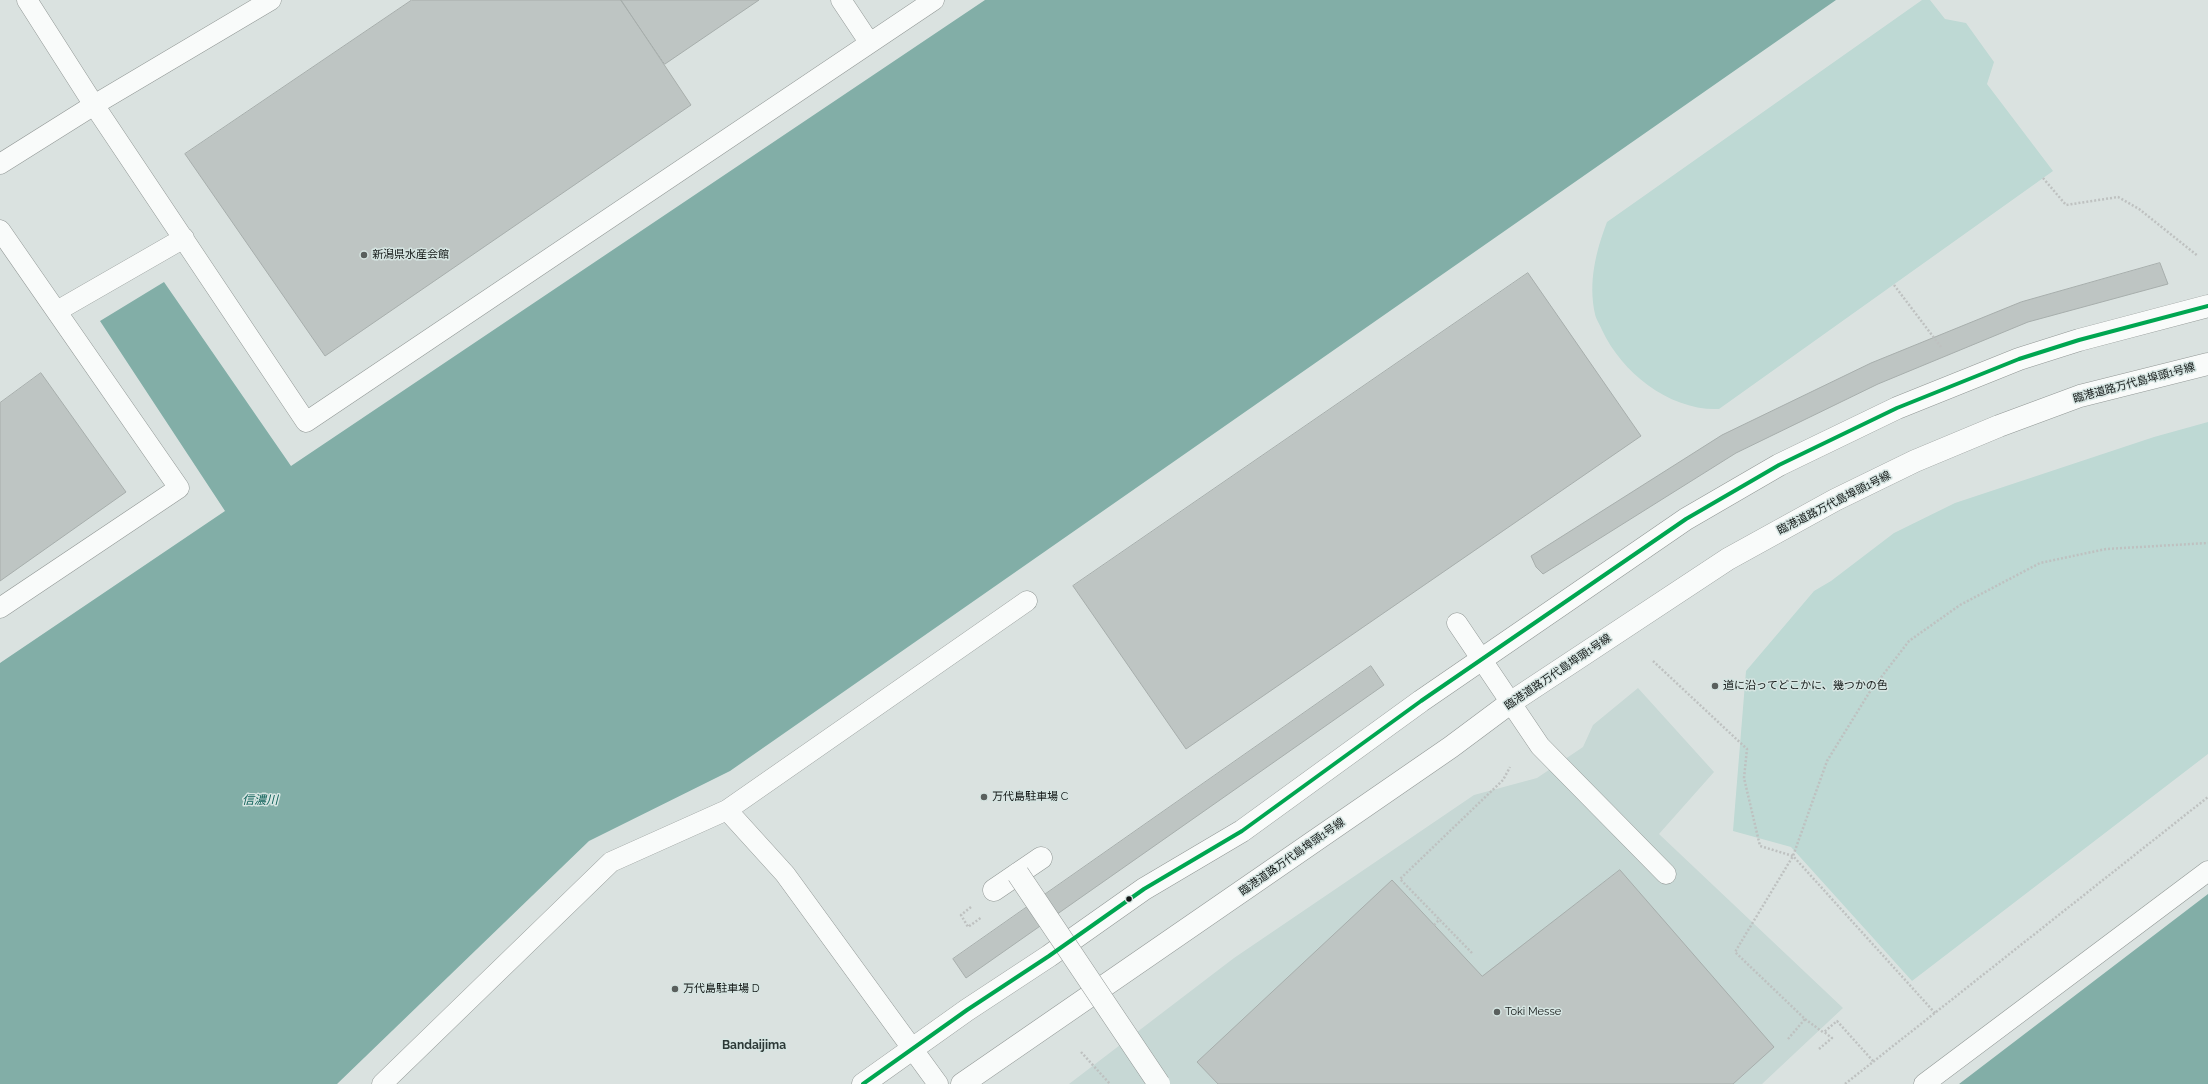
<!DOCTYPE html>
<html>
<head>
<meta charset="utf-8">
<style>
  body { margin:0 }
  canvas { display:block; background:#dae2e0 }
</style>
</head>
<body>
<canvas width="2208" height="1084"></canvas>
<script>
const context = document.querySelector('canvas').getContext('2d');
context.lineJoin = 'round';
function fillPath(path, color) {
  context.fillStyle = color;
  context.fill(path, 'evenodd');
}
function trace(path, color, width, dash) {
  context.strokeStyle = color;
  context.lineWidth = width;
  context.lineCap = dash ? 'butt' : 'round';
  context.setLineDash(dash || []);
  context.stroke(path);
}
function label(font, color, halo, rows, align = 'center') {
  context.font = font + ' Raleway,"Noto Sans JP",sans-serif';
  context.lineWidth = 3;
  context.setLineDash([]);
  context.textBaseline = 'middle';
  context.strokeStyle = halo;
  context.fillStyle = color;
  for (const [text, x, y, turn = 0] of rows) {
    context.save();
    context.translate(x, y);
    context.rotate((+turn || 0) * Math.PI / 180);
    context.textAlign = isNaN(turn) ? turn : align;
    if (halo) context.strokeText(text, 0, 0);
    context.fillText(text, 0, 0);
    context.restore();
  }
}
fillPath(new Path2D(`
  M1638,688l76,84 -55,62 184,174 -81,76h-693l165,-126 240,-163 63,-17 46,-31 10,-22z`), '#c7d8d5');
fillPath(new Path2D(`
  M1922,0h8l15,19 21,4 28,39 -7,22 66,87 -334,238c-49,2 -97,-36 -117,-79 -2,-5 -6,-11 -7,-16 -7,-32 1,-63 12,-92z
  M2208,422v332l-296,227 -121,-134 -58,-16 13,-160 68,-80 17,-10 63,-48 61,-30 199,-66z`), '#bed9d4');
fillPath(new Path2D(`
  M985,0h851l-1106,771 -141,70 -252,243h-337v-421l225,-152 -125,-190 64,-39 127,184z
  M2208,894v190h-249z`), '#82aea7');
const building = new Path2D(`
  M412,0h209l70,105 -366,251 -140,-202z
  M621,0h138l-94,64z
  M2160,263l8,21 -140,38 -150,62 -142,69 -193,121 -7,-7 -5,-11 191,-121 149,-72 150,-61z
  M1528,273l113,163 -455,313 -113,-163z
  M41,373l85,119 -126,89v-178z
  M1371,666l13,19 -418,293 -13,-19z
  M1620,870l154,177 -41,37h-515l-21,-22 195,-182 90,96z`);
fillPath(building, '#bec5c3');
trace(building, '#a7aeac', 1);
const service = new Path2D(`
  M27,0l67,105 212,317 628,-422
  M841,0l28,42
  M0,164l94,-59 177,-105
  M0,230l179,258 -179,120
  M57,311l127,-73
  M1457,623l83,123 126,128
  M727,810l58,64 153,210
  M382,1084l229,-222 116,-52 300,-209
  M1924,1084l284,-213`);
const pedestrian = new Path2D(`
  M994,890l47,-32`);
const tertiary = new Path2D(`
  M863,1084l104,-74 82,-54 95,-67 98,-58 179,-130 265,-182 93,-54 118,-57 122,-49 60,-19 129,-34
  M962,1084l489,-337 59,-44 218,-144 107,-59 80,-39 84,-35 81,-30 128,-32`);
trace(service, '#919795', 21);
trace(pedestrian, '#919795', 23);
trace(tertiary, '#919795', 23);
trace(new Path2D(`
  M2043,178l23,27 52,-8 21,12 59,47
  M1894,285l47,62
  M1653,661l94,88 -3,29 16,68 33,10 142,157
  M971,907l-10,8 7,12 14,-10
  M1434,925l6,-6
  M1472,953l-72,-74 103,-99 7,-13
  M1805,1019l19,14
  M1788,1039l17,-20 -70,-67 58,-96 34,-95 42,-68 40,-52 51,-36 80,-42 66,-14 102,-6
  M1819,1049l13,-11 -8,-6 13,-11 36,40
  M1081,1052l29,32
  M1845,1084l363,-287`), '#bec1c0', 2.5, [2, 2]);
trace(service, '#f9fbfa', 20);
trace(pedestrian, '#f9fbfa', 22);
trace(tertiary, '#f9fbfa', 22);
const pedestrianBridge = new Path2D(`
  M1018,874l141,210`);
trace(pedestrianBridge, '#919795', 23, []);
trace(pedestrianBridge, '#f9fbfa', 22);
trace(new Path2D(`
  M863,1084l104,-74 82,-54 95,-67 98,-58 179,-130 265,-182 93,-54 118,-57 122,-49 60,-19 129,-34`), '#00a651', 4);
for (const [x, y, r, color] of [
  [364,255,4,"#595f5d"],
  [1715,686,4,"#595f5d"],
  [984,797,4,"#595f5d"],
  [1129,899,3.5,"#131817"],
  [675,989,4,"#595f5d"],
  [1497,1012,4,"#595f5d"]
]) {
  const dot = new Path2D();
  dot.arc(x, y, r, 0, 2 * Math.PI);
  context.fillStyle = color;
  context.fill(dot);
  trace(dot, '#d6e5e2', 1.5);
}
label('11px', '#131817', '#d6e5e2', [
  ["新潟県水産会館",372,255],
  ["道に沿ってどこかに、幾つかの色",1723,686],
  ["万代島駐車場 C",992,797],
  ["万代島駐車場 D",683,989],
  ["Toki Messe",1505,1012]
], 'left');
label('11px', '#131817', '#d6e5e2', [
  ["臨港道路万代島埠頭1号線",2134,383,-15],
  ["臨港道路万代島埠頭1号線",1834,503,-27],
  ["臨港道路万代島埠頭1号線",1558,672,-34],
  ["臨港道路万代島埠頭1号線",1292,857,-35]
]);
label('italic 12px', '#0e6058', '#d6e5e2', [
  ["信濃川",260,800]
]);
label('bold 12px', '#2c3937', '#d6e5e2', [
  ["Bandaijima",754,1045]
]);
</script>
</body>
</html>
